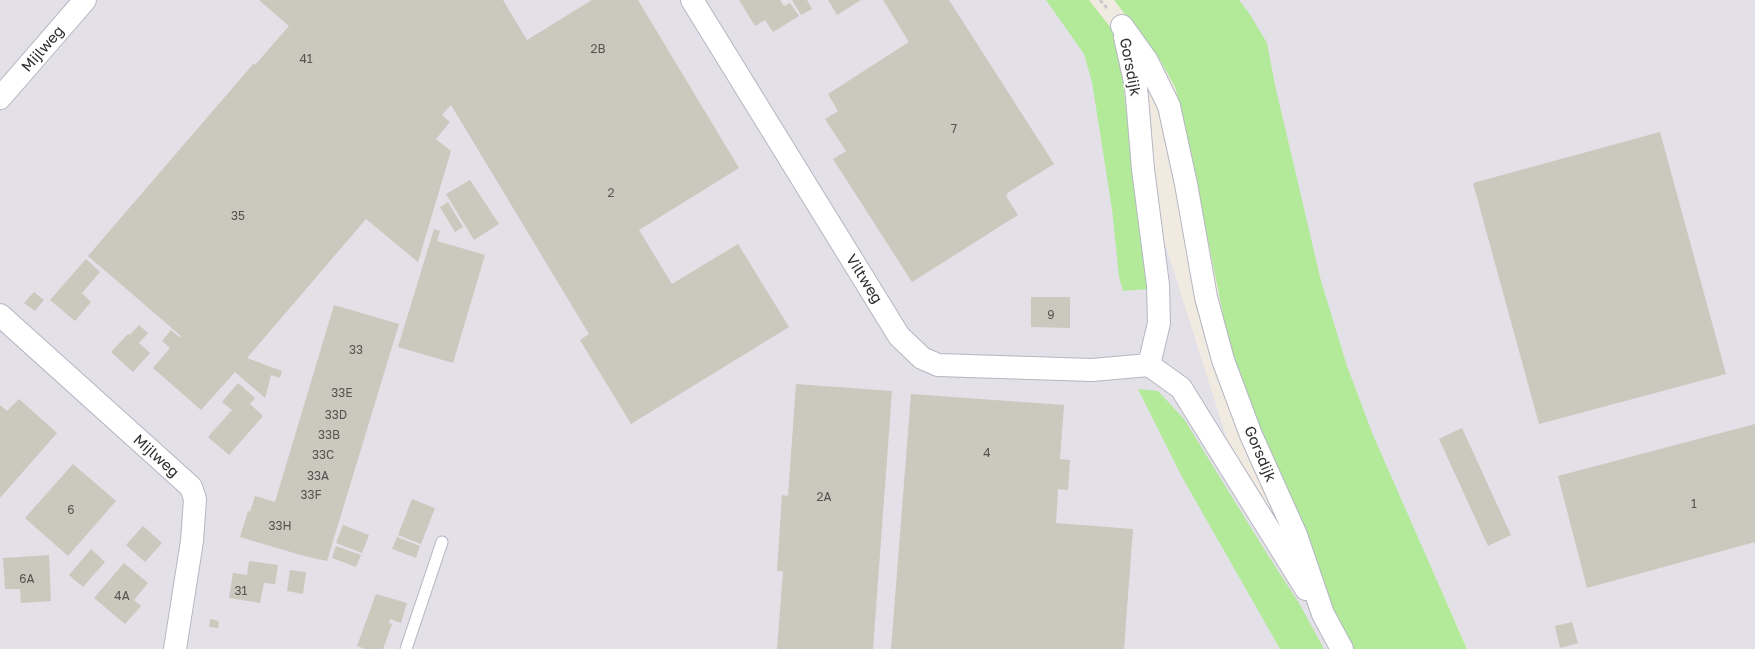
<!DOCTYPE html>
<html>
<head>
<meta charset="utf-8">
<style>
  body { margin:0 }
  canvas { display:block; background:#f0eae0 }
</style>
</head>
<body>
<canvas width="1755" height="649"></canvas>
<script>
const context = document.querySelector('canvas').getContext('2d');
context.lineJoin = 'round';
function fillPath(path, color) {
  context.fillStyle = color;
  context.fill(path, 'evenodd');
}
function trace(path, color, width, dash) {
  context.strokeStyle = color;
  context.lineWidth = width;
  context.lineCap = dash ? 'butt' : 'round';
  context.setLineDash(dash || []);
  context.stroke(path);
}
function label(font, color, halo, rows, align = 'center') {
  context.font = font + ' "Golos Text",sans-serif';
  context.lineWidth = 4;
  context.setLineDash([]);
  context.textBaseline = 'middle';
  context.strokeStyle = halo;
  context.fillStyle = color;
  for (const [text, x, y, turn = 0] of rows) {
    context.save();
    context.translate(x, y);
    context.rotate((+turn || 0) * Math.PI / 180);
    context.textAlign = isNaN(turn) ? turn : align;
    if (halo) context.strokeText(text, 0, 0);
    context.fillText(text, 0, 0);
    context.restore();
  }
}
fillPath(new Path2D(`
  M0,0h1072l26,31 131,415 119,203h-1348z
  M1233,0h522v649h-287l-175,-379z`), '#e3e0e8');
fillPath(new Path2D(`
  M1046,0h43l28,36 32,253 -26,2 -4,-14 -7,-68 -20,-127 -8,-28z
  M1114,0h125l10,13 18,30 8,42 46,196 26,85 26,69 94,214h-124l-114,-305 -46,-228 -8,-29 -15,-27z
  M1138,389l20,2 26,28 85,138 30,46 25,46h-44l-99,-174z`), '#b2ea99');
fillPath(new Path2D(`
  M259,0h244l24,40 65,-40h46l101,168 -100,62 33,54 66,-40 51,83 -158,97 -51,-84 9,-6 -138,-229 -9,10 8,7 -14,17 15,12 -33,111 -52,-43 -119,139 35,13 -2,7 -9,-3 -6,23 -30,-26 -34,38 -48,-42 17,-20 -8,-7 9,-11 8,7 2,-1 -93,-80 166,-193 1,2 34,-39z
  M739,0h41l4,6 6,-3 9,13 -26,16 -8,-12 -10,6z
  M792,0h15l5,9 -11,6z
  M828,0h33l-24,15z
  M883,0h66l105,164 -47,29 1,1 -2,2 12,19 -106,67 -79,-123 13,-8 -21,-32 13,-8 -10,-17 81,-52z
  M1660,132l66,242 -187,50 -66,-241z
  M470,180l29,44 -25,16 -28,-46z
  M448,202l15,25 -8,5 -15,-25z
  M434,229l6,2 -3,10 48,14 -32,108 -55,-16z
  M86,259l14,13 -18,21 9,9 -16,19 -25,-21z
  M34,292l10,8 -9,11 -11,-8z
  M1031,297h39v31l-39,-1z
  M334,305l65,19 -72,237 -23,-5 -64,-19 8,-26 2,1 5,-16 20,6z
  M139,325l9,8 -9,10 11,10 -17,19 -22,-20 17,-18 2,1z
  M238,383l17,15 -5,6 13,12 -34,39 -21,-18 24,-27 -10,-8z
  M796,384l96,7 -19,258h-96l6,-78h-6l5,-76 6,1z
  M911,394l153,11 -4,54 10,1 -2,30 -10,-1 -2,34 77,6 -9,120h-233z
  M19,399l38,34 -57,65v-93l7,6z
  M1755,424v118l-168,46 -29,-112z
  M1462,428l49,107 -23,11 -49,-107z
  M73,464l43,37 -48,55 -43,-38z
  M412,499l23,9 -14,36 -23,-9z
  M343,525l26,10 -7,18 -26,-10z
  M143,526l19,17 -17,19 -19,-17z
  M397,537l23,9 -4,12 -24,-9z
  M336,546l25,9 -5,12 -24,-9z
  M91,549l14,13 -22,25 -14,-12z
  M49,555l2,46 -30,2 -1,-14h-15l-2,-31z
  M249,561l29,4 -3,19 -11,-1 -4,20 -31,-5 4,-25 14,2z
  M124,563l24,20 -14,17 7,6 -16,18 -31,-26z
  M290,570l16,2 -3,22 -16,-3z
  M376,594l31,9 -6,20 -11,-4 -1,4 3,1 -9,25h-18l-8,-3z
  M210,619l6,1 3,3 -1,5 -9,-1z
  M1572,622l6,21 -18,5 -5,-22z`), '#cbc8be');
const lane = new Path2D(`
  M406,649l36,-107`);
const street = new Path2D(`
  M692,0l207,336 23,22 16,7 154,5 57,-5
  M1122,26l25,35 22,45 17,78 20,113 17,63 28,75 45,100 27,79 19,35
  M1125,37l11,49 7,83 15,116 1,38 -10,42 32,23 125,201
  M0,98l85,-98
  M0,315l191,172 4,12 -3,42 -17,108`);
trace(lane, '#b4b6c2', 13);
trace(street, '#b4b6c2', 24);
trace(new Path2D(`
  M1100,0l7,8`), '#c9c9c9', 3, [4, 2.5]);
trace(lane, '#fff', 11);
trace(street, '#fff', 22);
label('12px', '#555452', null, [
  ["2B",598,49],
  ["41",306,59],
  ["7",954,129],
  ["2",611,193],
  ["35",238,216],
  ["9",1051,315],
  ["33",356,350],
  ["33E",342,393],
  ["33D",336,415],
  ["33B",329,435],
  ["4",987,453],
  ["33C",323,455],
  ["33A",318,476],
  ["33F",311,495],
  ["2A",824,497],
  ["1",1694,504],
  ["6",71,510],
  ["33H",280,526],
  ["6A",27,579],
  ["31",241,591],
  ["4A",122,596]
]);
label('15px', '#2e2e2e', '#fff', [
  ["Mijlweg",43,49,-49],
  ["Gorsdijk",1130,67,79],
  ["Viltweg",864,279,58],
  ["Gorsdijk",1260,454,67],
  ["Mijlweg",156,456,42]
]);
</script>
</body>
</html>
